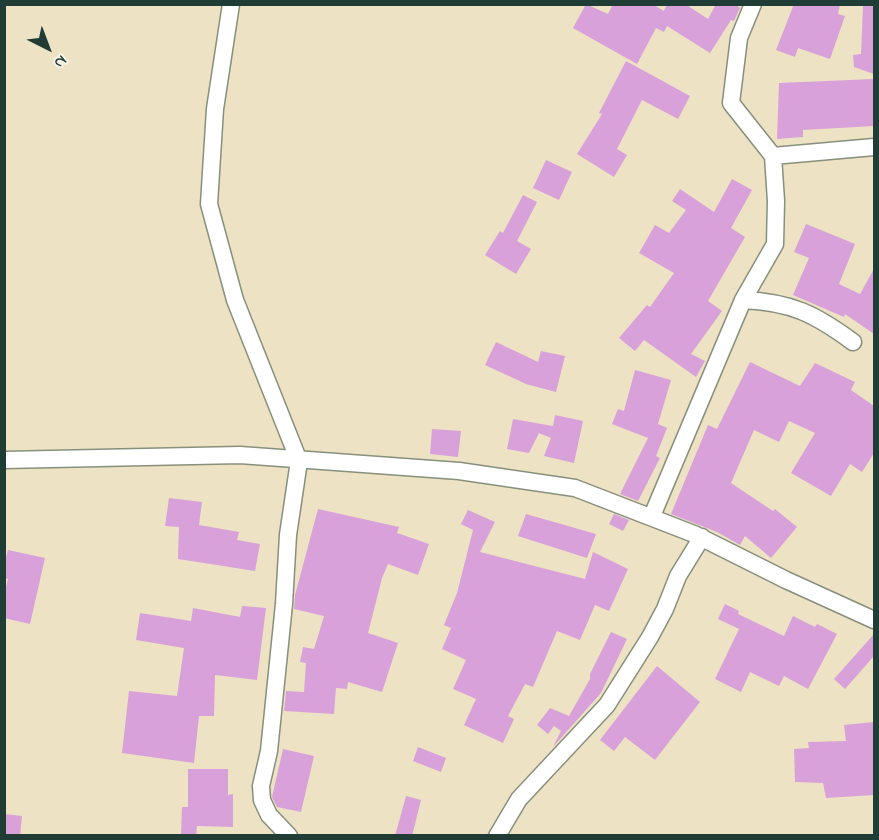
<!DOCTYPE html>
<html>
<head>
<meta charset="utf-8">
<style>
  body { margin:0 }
  #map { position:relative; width:879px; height:840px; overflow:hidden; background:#ede2c3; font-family:"Indie Flower",sans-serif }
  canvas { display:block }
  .frame { position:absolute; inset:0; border:6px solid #1f3d34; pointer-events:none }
  .north { position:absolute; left:18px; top:18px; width:60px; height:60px; -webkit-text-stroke:4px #f7f3e8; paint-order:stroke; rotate:138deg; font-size:16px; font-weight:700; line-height:24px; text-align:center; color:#1f3d34 }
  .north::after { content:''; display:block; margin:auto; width:21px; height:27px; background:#1f3d34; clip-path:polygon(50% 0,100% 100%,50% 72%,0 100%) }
</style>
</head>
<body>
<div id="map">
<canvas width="879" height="840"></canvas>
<div class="frame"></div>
<div class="north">N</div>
</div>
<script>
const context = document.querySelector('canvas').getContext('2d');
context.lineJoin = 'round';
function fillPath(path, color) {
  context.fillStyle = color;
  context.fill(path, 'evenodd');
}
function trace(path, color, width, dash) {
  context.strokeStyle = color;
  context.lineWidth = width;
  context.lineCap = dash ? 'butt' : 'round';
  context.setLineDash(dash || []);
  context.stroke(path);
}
fillPath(new Path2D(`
  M586,4l22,10 5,-10h39l12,7 3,-7h18l23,15 8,-15h19l5,4 -6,13 -3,-1 -21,33 -43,-27 -3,6 -8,-4 -19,36 -64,-36z
  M794,4h46l-2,10 7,2 -15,43 -32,-11 -3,9 -19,-7z
  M863,6h11v68l-20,-7 -1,-12 8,-1z
  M626,61l64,35 -12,23 -36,-19 -25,49 10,6 -13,22 -37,-23 25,-40 -3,-1z
  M874,79v47l-71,4v7l-26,2 2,-56z
  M546,160l26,12 -13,28 -26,-12z
  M732,179l20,11 -21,38 14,9 -37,64 14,10 -31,43 14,7 -9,16 -52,-37 -9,11 -16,-13 28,-33 3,2 24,-34 -35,-20 16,-28 14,8 17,-23 -14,-9 8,-12 34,23z
  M523,195l14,7 -20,39 14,8 -15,25 -31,-19 15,-24 3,2z
  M806,224l49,20 -16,40 21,10 14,-25v65l-29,-20 -1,3 -51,-22 16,-37 -15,-6z
  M496,342l42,20 3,-11 24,5 -9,36 -30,-8 -41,-19z
  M750,362l50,24 15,-23 40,19 -4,8 23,16v47l-12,19 -12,-8 -19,32 -40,-23 24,-40 -26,-12 -10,21 -25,-12 -23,53 42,28 2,-2 22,18 -26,31 -26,-22 -5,9 -23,-13 -46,-18 37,-89 9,4z
  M635,370l36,10 -13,44 9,4 -11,28 4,2 -22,43 -18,-7 28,-56 -36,-14 6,-15 6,2z
  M555,415l28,6 -9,42 -30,-7 7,-18 -12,-5 -10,20 -22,-4 6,-30 40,7z
  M432,429l29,2 -3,26 -28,-3z
  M169,498l33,4 -3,23 40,7 -2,8 23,4 -5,27 -77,-12 1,-32 -14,-1z
  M318,509l81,18 -2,6 32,11 -11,31 -30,-11 -6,14 -14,55 30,10 -16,49 -34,-10 -1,7 -11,-1 -2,26 -50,-3 2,-20 18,1 2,-29 -6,-1 3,-15 11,2 10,-33 -30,-7 1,-14z
  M468,510l27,12 -15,30 105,27 8,-27 35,17 -19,42 -14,-6 -15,35 -23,-9 -24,56 -8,-3 -17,32 6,3 -11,24 -39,-18 12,-26 -23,-10 13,-29 -24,-11 9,-21 -7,-3 13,-32 16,-63 -12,-6z
  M526,514l70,20 -9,24 -69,-22z
  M614,514l15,6 -6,11 -14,-7z
  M8,550l37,8 -15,66 -26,-6v-23l4,-16 -4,-1v-14z
  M725,604l14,7 -1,3 46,22 9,-20 22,11 2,-3 20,10 -29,55 -24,-13 -5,10 -29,-14 -9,20 -26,-13 24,-50 -21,-10z
  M242,606l24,2 -9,72 -42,-5 -1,41h-15l-5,47 -72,-10 7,-62 48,5 7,-48 -48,-8 4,-27 51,8 2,-13 47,9z
  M611,632l16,7 -26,54 -48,54 8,-16 -7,-5 -6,8 -11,-9 13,-17 19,8 21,-37v-5z
  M874,634v22l-29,33 -11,-10z
  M657,666l43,36 -45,58 -30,-23 -11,14 -14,-11z
  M874,722v73l-48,3 -3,-15 -28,-1 -1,-33 15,-1 -1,-6 38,-1 -2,-16z
  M418,747l28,11 -5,14 -28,-11z
  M283,749l31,7 -13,56 -24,-5 -5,-10z
  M188,769h40v26l5,-1v33l-36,-1 -1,10h-15l1,-29h6z
  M406,796l15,4 -9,36h-17z
  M4,814l18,2 -2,20h-16z`), '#d8a1da');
const minor = new Path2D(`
  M231,4l-16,105 -6,95 26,96 64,161 -11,74 -4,69 -15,147 -8,35 1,14 7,15 20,21
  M753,4l-14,34 -8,65 42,53 101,-9
  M743,300c48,2 72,14 110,42
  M4,460l236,-5 219,16 116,17 119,46 92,46 88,40
  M652,516l91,-216 32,-56 1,-43 -3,-45
  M497,836l22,-37 88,-94 43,-68 15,-28 13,-33 24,-39`);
trace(minor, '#86907c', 19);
trace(minor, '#fff', 16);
</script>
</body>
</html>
